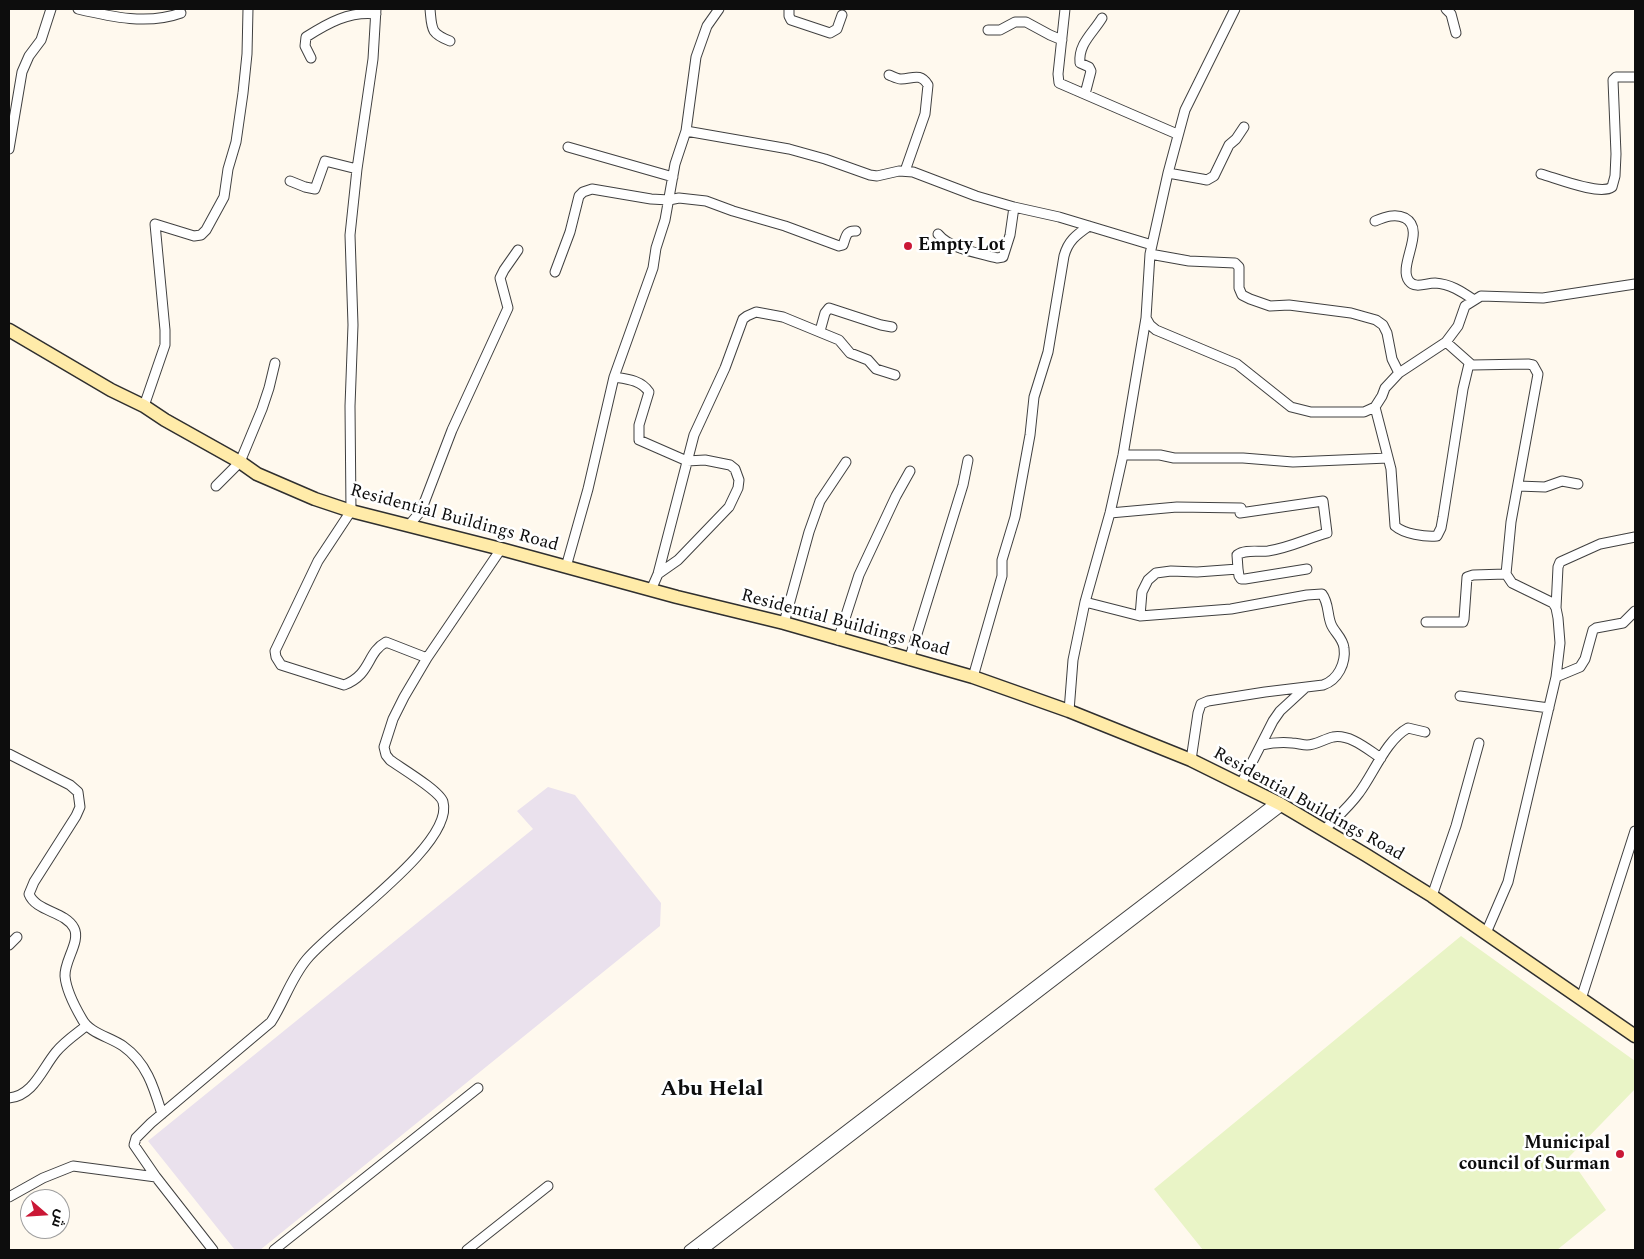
<!DOCTYPE html>
<html>
<head>
<meta charset="utf-8">
<style>
  body { margin:0 }
  #map { position:relative; width:1644px; height:1259px; overflow:hidden; background:#fff9ee; font-family:Spectral,Cairo,serif }
  canvas { display:block }
  .frame { position:absolute; inset:0; border:10px solid #0d0d0d; pointer-events:none }
  .north { position:absolute; left:20px; top:1189px; width:50px; height:50px; box-sizing:border-box; background:#fff; border:1px solid #9e9e9e; border-radius:50%; rotate:109deg; font-size:14px; font-weight:700; line-height:20px; text-align:center; color:#0d0d0d }
  .north::after { content:''; display:block; margin:auto; width:18px; height:22px; background:#ca1836; clip-path:polygon(50% 0,100% 100%,50% 72%,0 100%) }
</style>
</head>
<body>
<div id="map">
<canvas width="1644" height="1259"></canvas>
<div class="frame"></div>
<div class="north">ش</div>
</div>
<script>
const context = document.querySelector('canvas').getContext('2d');
context.lineJoin = 'round';
function fillPath(path, color) {
  context.fillStyle = color;
  context.fill(path, 'evenodd');
}
function trace(path, color, width, dash) {
  context.strokeStyle = color;
  context.lineWidth = width;
  context.lineCap = dash ? 'butt' : 'round';
  context.setLineDash(dash || []);
  context.stroke(path);
}
function label(font, color, halo, rows, align = 'center') {
  context.font = font + ' Spectral,serif';
  context.lineWidth = 5;
  context.setLineDash([]);
  context.textBaseline = 'middle';
  context.strokeStyle = halo;
  context.fillStyle = color;
  for (const [text, x, y, turn = 0] of rows) {
    context.save();
    context.translate(x, y);
    context.rotate((+turn || 0) * Math.PI / 180);
    context.textAlign = isNaN(turn) ? turn : align;
    if (halo) context.strokeText(text, 0, 0);
    context.fillText(text, 0, 0);
    context.restore();
  }
}
fillPath(new Path2D(`
  M548,787l27,8 86,108 -1,23 -400,324h-25l-87,-109 385,-312 -16,-18z`), '#eae1ed');
fillPath(new Path2D(`
  M1461,936l174,125v28l-66,68 37,53 -49,40h-354l-49,-61z`), '#e9f4c6');
const minor = new Path2D(`
  M78,9c34,8 70,16 103,4
  M376,9l-3,50 -16,110 -7,66 3,90 -3,81 1,105 -33,50 -43,90 1,6 5,8 63,20c28,-11 22,-32 42,-43l41,16
  M430,9c2,20 0,24 20,32
  M789,9v7l2,4 39,13 7,-4 5,-14
  M1065,9l-7,65 1,9 118,51
  M1446,9l5,5 5,19
  M988,30h12l15,-8h11l24,13 12,5
  M311,58l-6,-12 1,-9c22,-14 43,-26 70,-23
  M889,75c3,1 8,4 12,4 11,0 19,-7 27,6l-3,29 -20,57
  M1085,94l6,-23 -2,-4 -9,-4c-2,-19 13,-30 22,-45
  M686,131l103,18 36,10 45,16 7,1 22,-5 14,1 63,24 38,11 45,10 93,28
  M568,147l105,30
  M9,149l13,-77 7,-16 12,-16 10,-31
  M1168,173l34,6 5,1 7,-4 15,-31 7,-6 8,-12
  M1541,174c15,4 59,22 71,13l3,-11 1,-22 -3,-74 3,-3h19
  M290,181l15,6 10,2 10,-28 32,8
  M1375,221c10,-4 20,-8 30,-3 22,12 -8,48 4,63 6,8 17,2 26,2 15,1 26,8 39,17
  M938,234c12,15 41,19 59,24l6,-1 7,-22 4,-28
  M1150,254l39,7 46,2 4,4v21l3,7 8,4 20,7 19,-1 62,8 25,7 7,5 4,8 5,26 7,14
  M555,272l15,-40 9,-36 4,-4 9,-3 59,10 18,1 10,-2 27,3 27,10 52,15 54,20 4,-1c3,-8 3,-15 13,-14
  M1146,318l4,7 6,5 81,34 54,43 20,5h53l11,-5 7,-11 3,-8 14,-15 47,-31 12,-16 7,-20 16,-10 62,2 92,-14
  M820,331l5,-18 4,-5 52,17 11,2
  M1446,342l26,23 56,-1 5,1 5,9 -27,148 -5,52 6,9 41,20 3,5 2,10 2,25 -4,34 -42,179 -6,26 -22,51
  M614,377c13,2 27,3 35,15l-10,33v15l48,21 18,-1 25,5 5,4 4,11 -1,8 -9,19 -51,53 -20,14
  M144,406l21,-61v-15l-10,-106 39,12 7,-1 5,-5 18,-33 4,-28 8,-27 7,-49 4,-39 1,-45
  M1375,407l16,62 4,57c9,8 30,11 42,10l4,-8 2,-11 20,-128 6,-25
  M1123,455h37l14,3h69l50,4 95,-4
  M216,486l24,-24 22,-53 7,-21 6,-25
  M1518,486l27,1 17,-6 16,3
  M1110,513l67,-6 64,1 -1,5 83,-12 4,32c-21,6 -38,15 -59,18 -10,1 -23,-2 -31,4l1,14 -41,3 -26,-1 -15,2 -8,7 -6,12 -2,24
  M409,525l12,-14 31,-81 56,-122 -8,-30 4,-8 14,-20
  M566,567l22,-78 26,-112 39,-109 3,-20 9,-28 10,-56 11,-33 10,-74 11,-31 12,-17
  M1238,569l1,7 2,3h4l62,-10
  M651,590l7,-16 36,-139 31,-67 18,-49 4,-3 9,-4 27,5 56,23 11,13 18,7 8,9 19,6
  M1085,602l55,14 91,-7 76,-14 15,-1c7,9 5,20 9,30 3,8 12,14 13,24 2,15 -6,32 -21,37l-58,7 -57,9 -7,3 -3,9 -7,47
  M1556,608l2,-41 2,-5 40,-18 35,-7
  M1426,622h37l1,-3 3,-42 6,-2 33,-1
  M784,623l25,-91 11,-31 26,-39
  M838,640l21,-65 37,-79 14,-25
  M909,660l54,-175 5,-25
  M973,677l29,-101v-16l13,-43 15,-82 4,-38 14,-45 16,-96c4,-15 12,-21 25,-30
  M1556,677l24,-10 5,-8 8,-29 3,-2 27,-5 12,-12
  M1460,696l89,12
  M1069,711l4,-51 12,-58 25,-89 13,-58 23,-137 4,-64 18,-81 17,-63 50,-101
  M1261,745c10,-2 21,-3 31,-2 5,0 10,2 15,2 9,0 17,-6 26,-8 17,-3 34,12 48,21
  M9,754l61,31 8,7 2,15 -4,9 -42,66 -5,12c7,18 36,17 45,34 7,13 -10,33 -9,48 1,13 10,31 17,43 7,14 28,18 41,27 24,17 31,42 39,68
  M1241,784l32,-63 7,-10 25,-23
  M1324,830c12,-12 25,-23 35,-37 15,-20 27,-53 49,-65l17,4
  M1432,896l24,-70 23,-83
  M9,945l8,-8
  M1581,999l54,-168
  M9,1098c24,-2 33,-29 47,-46 8,-10 20,-18 30,-26
  M9,1197l34,-19 30,-12 83,11
  M213,1250l-57,-73 -22,-32 2,-7 15,-15 120,-101c13,-20 20,-44 36,-63 27,-33 148,-115 136,-157 -3,-11 -42,-34 -53,-42l-4,-5 -2,-8 9,-28 11,-22 23,-39 74,-109
  M274,1250l204,-162
  M467,1250l81,-64
  M689,1250l587,-448
  M703,1250l579,-444`);
const secondary = new Path2D(`
  M9,330l102,60 33,16 21,14 75,42 17,12 58,25 36,12 150,38 176,48 107,26 189,54 96,34 122,49 89,44 86,51 66,41 203,140`);
trace(minor, '#404040', 11);
trace(secondary, '#2f2f2f', 15);
trace(minor, '#fff', 9);
trace(secondary, '#ffeba9', 12);
for (const [x, y, r, color] of [
  [908,246,5,"#ca1836"],
  [1620,1154,5,"#ca1836"]
]) {
  const dot = new Path2D();
  dot.arc(x, y, r, 0, 2 * Math.PI);
  context.fillStyle = color;
  context.fill(dot);
  trace(dot, '#fff', 2);
}
label('bold 18px', '#0d0d0d', '#fff', [
  ["Empty Lot",918,246],
  ["Municipal",1610,1144,"right"],
  ["council of Surman",1610,1165,"right"]
], 'left');
label('18px', '#0d0d0d', '#fff', [
  ["Residential Buildings Road",454,519,15],
  ["Residential Buildings Road",845,624,15],
  ["Residential Buildings Road",1308,805,29]
]);
label('bold 22px', '#0d0d0d', '#fff', [
  ["Abu Helal",712,1091]
]);
</script>
</body>
</html>
